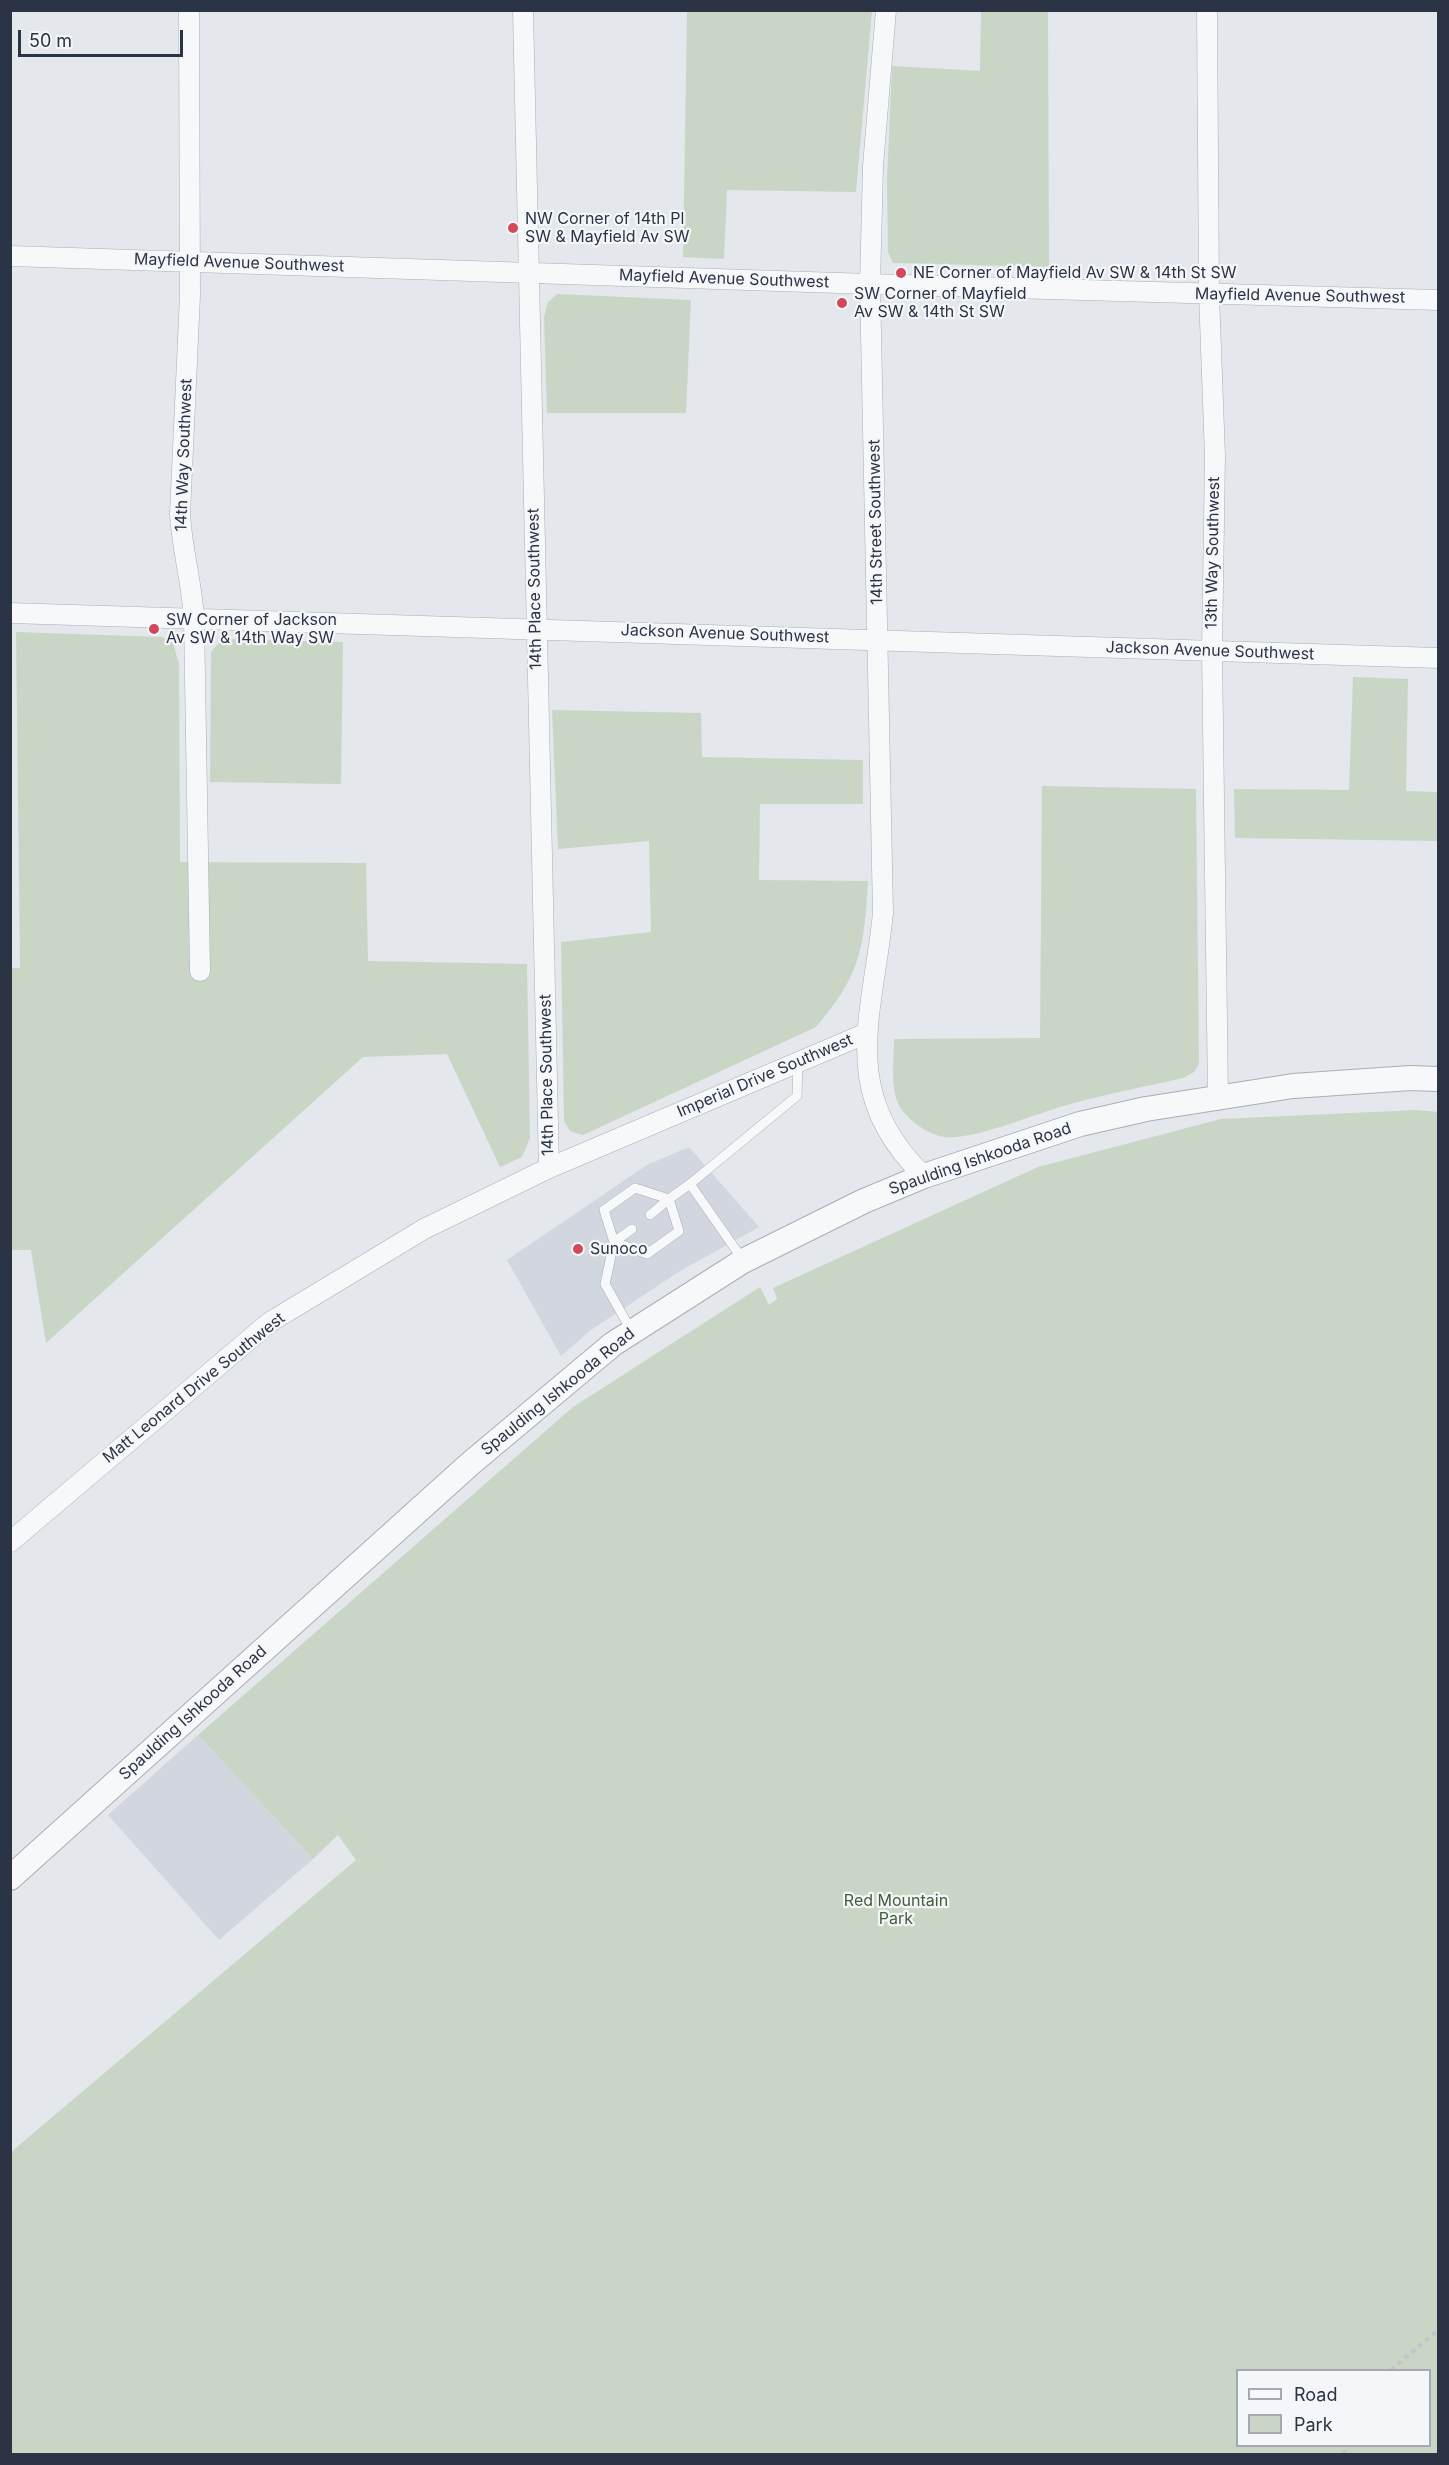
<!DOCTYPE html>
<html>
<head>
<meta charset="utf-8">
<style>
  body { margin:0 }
  #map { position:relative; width:1449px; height:2465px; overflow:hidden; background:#e4e7ec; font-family:Inter,sans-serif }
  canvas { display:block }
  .frame { position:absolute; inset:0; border:12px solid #2b3445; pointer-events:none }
  .legend { position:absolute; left:1236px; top:2369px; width:195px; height:78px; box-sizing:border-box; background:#f4f6f9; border:2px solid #a4a8b1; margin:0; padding:8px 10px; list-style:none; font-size:18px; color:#2b3445 }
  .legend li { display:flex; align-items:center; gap:12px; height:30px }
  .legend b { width:30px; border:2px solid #a4a8b1 }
  .scale { position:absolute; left:18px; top:30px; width:165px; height:27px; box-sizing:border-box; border:3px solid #2b3445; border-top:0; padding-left:8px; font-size:18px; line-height:21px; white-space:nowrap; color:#2b3445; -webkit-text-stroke:4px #f4f6f9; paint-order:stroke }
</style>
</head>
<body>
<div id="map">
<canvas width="1449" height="2465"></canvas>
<div class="frame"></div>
<ul class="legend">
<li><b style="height:8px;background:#f7f8fa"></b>Road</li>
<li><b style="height:16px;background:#c9d6c5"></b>Park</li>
</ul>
<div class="scale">50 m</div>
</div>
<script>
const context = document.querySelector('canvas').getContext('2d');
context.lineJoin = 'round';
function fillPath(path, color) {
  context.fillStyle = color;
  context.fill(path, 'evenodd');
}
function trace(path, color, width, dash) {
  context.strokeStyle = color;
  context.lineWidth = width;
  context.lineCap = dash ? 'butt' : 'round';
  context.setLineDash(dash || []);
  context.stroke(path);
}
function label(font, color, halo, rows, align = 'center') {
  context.font = font + ' Inter,sans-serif';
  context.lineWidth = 4.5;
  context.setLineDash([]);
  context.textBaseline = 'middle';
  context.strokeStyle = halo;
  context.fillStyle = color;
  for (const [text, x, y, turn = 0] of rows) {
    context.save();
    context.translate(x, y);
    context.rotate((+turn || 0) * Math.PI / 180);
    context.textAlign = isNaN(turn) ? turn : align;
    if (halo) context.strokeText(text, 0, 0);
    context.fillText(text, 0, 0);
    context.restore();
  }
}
fillPath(new Path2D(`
  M689,1147l70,80 -79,44 -89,59 -30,26 -54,-96 140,-95z
  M198,1735l115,124 -94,81 -111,-125z`), '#d2d6de');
fillPath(new Path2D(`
  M687,11h185l-16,181 -129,-2 -3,69 -41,-2z
  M981,11h67l1,256 -156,-4 -5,-11 -1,-71 5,-115 88,5z
  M557,294l134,6 -5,113h-139l-3,-96 4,-15z
  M16,632l146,5 11,6 6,21 1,198 186,1 2,98 159,3 3,174 -8,19 -22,10 -53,-113 -84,3 -317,286 -15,-93h-20l-1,-282h10z
  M222,639l121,3 -2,142 -131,-2 1,-130z
  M1353,677l55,2 -2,112 32,1v49l-203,-3 -1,-49 115,1z
  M552,710l149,3 1,44 161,3v44h-103l-1,76 109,1c-4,67 -7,94 -52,146l-233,108 -13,-4 -6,-10 -3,-179 90,-10 -2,-91 -91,8z
  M1042,786l154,3 3,275 -5,8 -11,6c-38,9 -78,16 -116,27 -30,8 -95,36 -123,32 -16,-3 -32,-14 -42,-27 -13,-18 -8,-49 -8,-71l146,-1z
  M1416,1110l22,2v1342h-1427v-302l345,-292 -18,-25 -25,24 -115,-124 375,-328 187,-120 9,18 8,-6 -4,-11 265,-121 183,-48zM1238,2370h192v76h-192z`), '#c9d6c5');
const service = new Path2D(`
  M690,1184l107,-88 1,-33
  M650,1215l19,-16
  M632,1229l-18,13 -10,-32 31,-22 34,11
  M631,1330l-26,-46 9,-42 33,12 32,-23 -10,-32 21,-15 53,76`);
const minor = new Path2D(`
  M189,10l1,285 -10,219c2,36 12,69 14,105l6,352
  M523,10l26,1158
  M886,10l-13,156 -3,118 13,629c-10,102 -46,180 41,263
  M1207,10l2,284 6,162 -3,195 6,446
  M10,256l860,28 568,16
  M10,613l1428,45
  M10,1542l260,-220 154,-93 125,-61 318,-135`);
const tertiary = new Path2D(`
  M10,1878l461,-415 142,-119 130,-83 121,-60 60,-25 156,-52 66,-15 147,-23 118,-8 27,1`);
trace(service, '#a9aeb7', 10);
trace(minor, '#a9aeb7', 21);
trace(tertiary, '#a9aeb7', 26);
trace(new Path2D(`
  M1391,2370l47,-40
  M1343,2454l5,-8`), '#c2c5cb', 4, [4.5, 4.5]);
trace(service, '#f7f8fa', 9);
trace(minor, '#f7f8fa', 20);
trace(tertiary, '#f7f8fa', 24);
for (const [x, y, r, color] of [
  [513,228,6,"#d1495b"],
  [901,273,6,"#d1495b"],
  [842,303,6,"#d1495b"],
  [154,629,6,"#d1495b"],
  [578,1249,6,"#d1495b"]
]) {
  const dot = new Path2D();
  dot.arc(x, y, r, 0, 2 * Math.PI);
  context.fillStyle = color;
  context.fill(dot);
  trace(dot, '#f4f6f9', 2);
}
label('16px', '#2b3445', '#f4f6f9', [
  ["NW Corner of 14th Pl",525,219],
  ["SW & Mayfield Av SW",525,237],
  ["NE Corner of Mayfield Av SW & 14th St SW",913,273],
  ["SW Corner of Mayfield",854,294],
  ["Av SW & 14th St SW",854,312],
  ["SW Corner of Jackson",166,620],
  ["Av SW & 14th Way SW",166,638],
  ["Sunoco",590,1249]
], 'left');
label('16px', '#2b3445', '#f4f6f9', [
  ["Mayfield Avenue Southwest",239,263,2],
  ["Mayfield Avenue Southwest",724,279,2],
  ["Mayfield Avenue Southwest",1300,296,1],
  ["14th Way Southwest",184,455,-88],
  ["14th Street Southwest",876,522,-91],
  ["13th Way Southwest",1213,553,-89],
  ["14th Place Southwest",535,589,-91],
  ["Jackson Avenue Southwest",725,634,2],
  ["Jackson Avenue Southwest",1210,651,2],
  ["14th Place Southwest",547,1075,-91],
  ["Imperial Drive Southwest",765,1076,-23],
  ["Spaulding Ishkooda Road",980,1159,-19],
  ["Matt Leonard Drive Southwest",194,1388,-39],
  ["Spaulding Ishkooda Road",558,1392,-39],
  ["Spaulding Ishkooda Road",193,1713,-42]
]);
label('16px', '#3f6138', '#f4f6f9', [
  ["Red Mountain",896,1901],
  ["Park",896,1919]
]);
</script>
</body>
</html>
